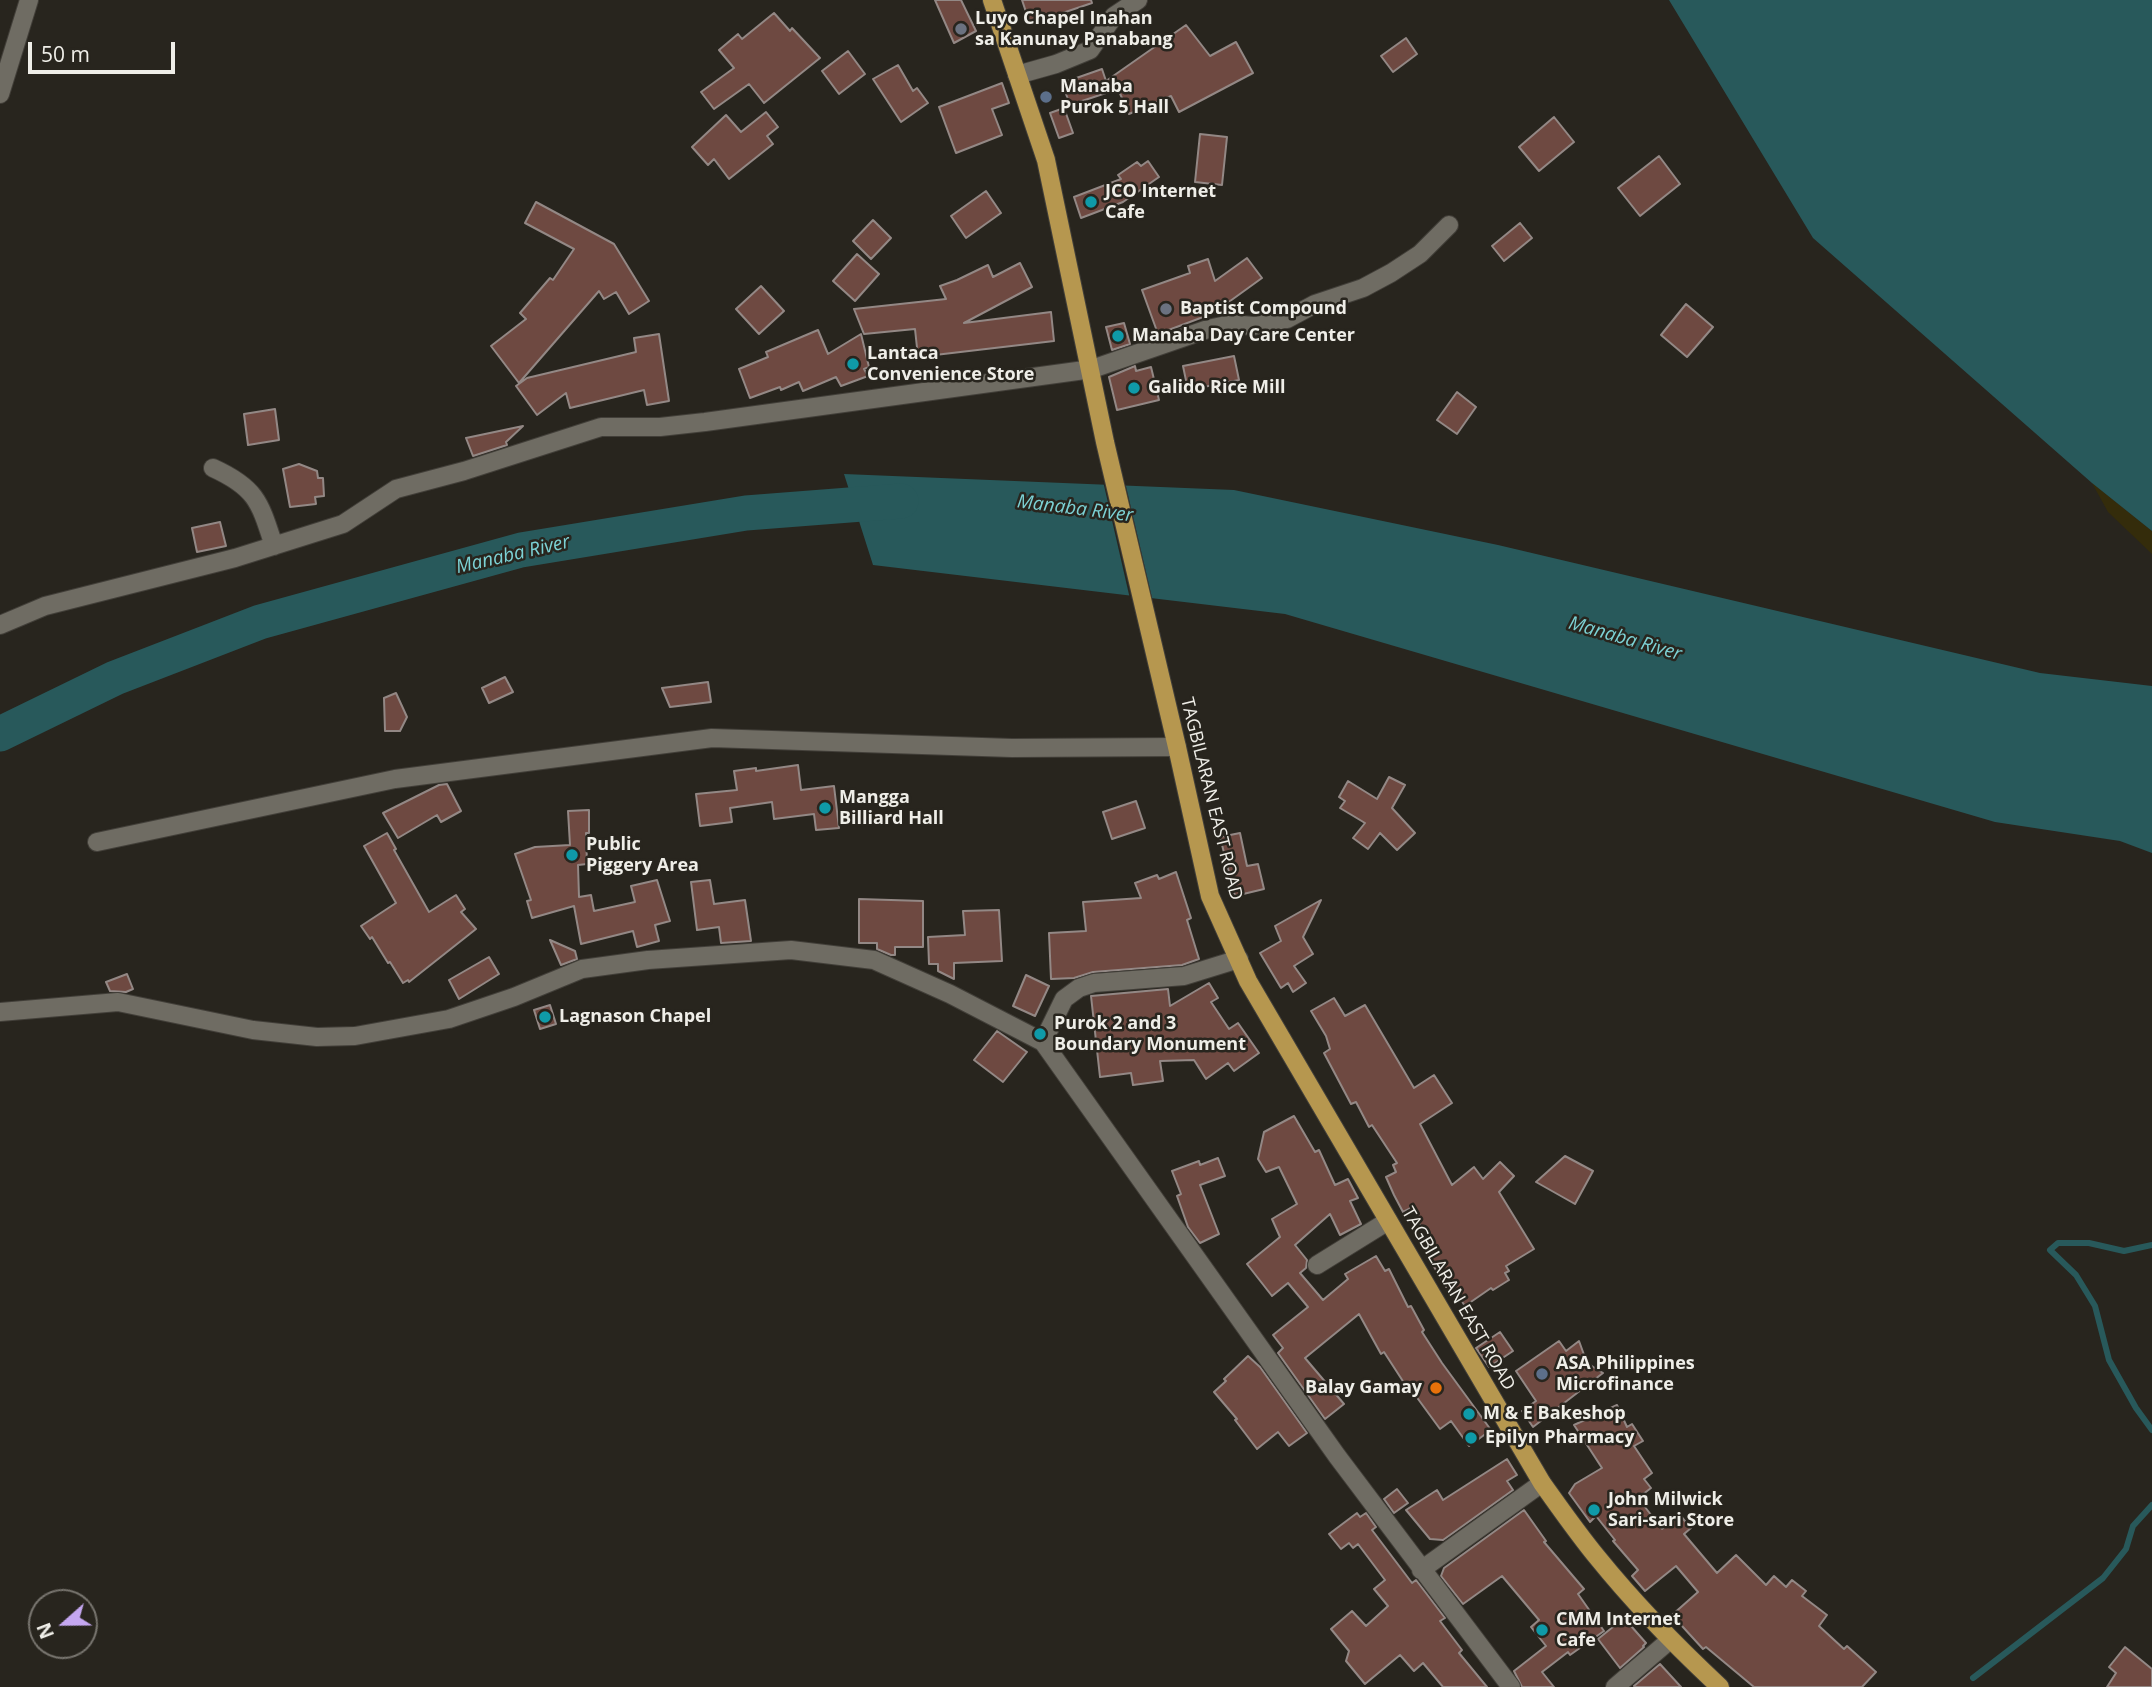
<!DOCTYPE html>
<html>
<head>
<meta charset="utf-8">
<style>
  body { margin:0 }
  #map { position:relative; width:2152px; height:1687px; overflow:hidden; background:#28251e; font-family:"Open Sans",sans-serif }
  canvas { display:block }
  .north { position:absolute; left:28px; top:1589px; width:70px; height:70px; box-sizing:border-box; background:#28251e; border:2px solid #78756f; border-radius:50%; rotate:249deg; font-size:19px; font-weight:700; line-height:28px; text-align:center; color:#efeee8 }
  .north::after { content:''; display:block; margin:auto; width:24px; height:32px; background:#c5a7f1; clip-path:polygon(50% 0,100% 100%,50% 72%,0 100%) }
  .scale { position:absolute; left:28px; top:42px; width:147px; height:32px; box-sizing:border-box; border:4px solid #efeee8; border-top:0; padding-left:9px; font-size:21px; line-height:24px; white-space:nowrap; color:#efeee8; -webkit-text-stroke:5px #28251e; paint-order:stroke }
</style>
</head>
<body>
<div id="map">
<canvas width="2152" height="1687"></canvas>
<div class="north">N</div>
<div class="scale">50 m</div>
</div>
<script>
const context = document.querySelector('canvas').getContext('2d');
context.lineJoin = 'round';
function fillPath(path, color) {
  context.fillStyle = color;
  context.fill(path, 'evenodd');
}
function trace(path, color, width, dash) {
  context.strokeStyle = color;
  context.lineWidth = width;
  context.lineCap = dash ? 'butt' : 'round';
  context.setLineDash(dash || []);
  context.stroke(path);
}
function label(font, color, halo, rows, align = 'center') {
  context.font = font + ' "Open Sans",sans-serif';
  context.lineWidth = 5;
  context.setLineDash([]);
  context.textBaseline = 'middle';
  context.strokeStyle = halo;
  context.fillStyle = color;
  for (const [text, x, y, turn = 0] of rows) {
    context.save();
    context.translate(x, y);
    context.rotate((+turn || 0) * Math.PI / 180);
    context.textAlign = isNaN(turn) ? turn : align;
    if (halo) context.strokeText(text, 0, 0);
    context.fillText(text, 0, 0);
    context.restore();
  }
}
fillPath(new Path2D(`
  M2092,483l60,48v23l-44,-42z`), '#342c0b');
fillPath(new Path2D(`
  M1669,0h483v531l-60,-48 -279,-245z
  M844,474l390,16 264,55 542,128 112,13v167l-32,-12 -125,-19 -710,-208 -412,-49z`), '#28595b');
fillPath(new Path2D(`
  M1103,481l22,1 28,120 -23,-3z`), '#28251e');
trace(new Path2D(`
  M2152,1245l-28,6 -35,-8h-31l-8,7 26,25 19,31 14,54 27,48 16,22
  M1973,1678l130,-100 23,-29 7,-23 19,-21`), '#28595b', 6);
trace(new Path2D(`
  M0,734l115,-56 145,-56 261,-72 225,-37 155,-12`), '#28595b', 35);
const building = new Path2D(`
  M935,0h26l15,31 -22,12z
  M1022,0h69l1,3 -62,21z
  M774,13l16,18 2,-3 28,30 -56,45 -15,-19 -35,25 -13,-17 33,-24 -15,-18 19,-16 4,5z
  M1186,25l24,31 26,-14 17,31 -74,39 -8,-16 -42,18 -11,-25 -48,16 -8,-22 40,-14 4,12z
  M1406,38l11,16 -24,18 -12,-16z
  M848,51l17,23 -26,20 -17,-23z
  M898,65l15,26 4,-3 11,15 -27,19 -28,-43z
  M1002,83l7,20 -17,6 10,26 -46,18 -17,-46z
  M1064,108l9,25 -14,5 -9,-25z
  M766,112l12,15 -11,9 6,8 -44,35 -15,-20 -6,6 -16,-18 34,-32 15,17z
  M1554,117l20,25 -35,29 -20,-24z
  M1200,134l27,3 -5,48 -27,-3z
  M1659,156l21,28 -40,32 -22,-28z
  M1148,161l11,16 -36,25 -42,16 -7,-21 47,-18 -3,-4 19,-13 4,4z
  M986,191l15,22 -35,25 -15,-22z
  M536,202l78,42 35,57 -20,13 -13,-22 -12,7 -5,-8 -80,92 -28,-37 35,-27 -6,-6 30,-35 3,2 21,-31 -49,-26z
  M873,220l18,18 -20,21 -18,-18z
  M1520,223l12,15 -28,23 -12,-15z
  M857,254l22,20 -24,27 -22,-20z
  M1247,258l15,20 -36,26 1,4 -69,26 -16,-44 48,-17 -2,-7 20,-7 7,22z
  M1020,263l12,24 -68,36 87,-11 3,29 -136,16 -3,-28 -51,5 -10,-25 92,-10 -6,-13 17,-6 31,-15 5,12z
  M761,286l23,25 -25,23 -23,-25z
  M1686,304l27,23 -26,30 -26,-22z
  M1124,323l6,21 -18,6 -6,-23z
  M818,330l10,24 33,-20 8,33 -5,2 4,7 -27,10 -5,-9 -33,14 -4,-9 -18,8 -1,-3 -30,11 -11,-29 29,-12 -2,-5z
  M659,334l10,67 -22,4 -3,-15 -74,18 -4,-15 -29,22 -21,-29 11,-8 109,-26 -2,-14z
  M1234,356l5,24 -51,10 -5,-24z
  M1135,366l1,5 15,-4 8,33 -42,10 -8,-33z
  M1457,392l19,15 -19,27 -20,-14z
  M275,409l4,31 -31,5 -4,-31z
  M523,426l-17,16 1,3 -34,11 -7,-18z
  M299,464l18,7 1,7h5l1,18 -9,1 1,7 -26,3 -7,-38z
  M220,522l6,24 -29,6 -5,-24z
  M505,677l8,15 -24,11 -7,-15z
  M708,682l3,20 -41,5 -8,-19z
  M396,693l11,24 -7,14h-15l-1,-33z
  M798,765l3,25 33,-4 5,42 -23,2 -2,-16 -40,5 -2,-17 -42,6 2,14 -32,4 -4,-32 41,-4 -3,-19 22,-3v3z
  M1389,777l16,8 -13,23 23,25 -18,17 -17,-17 -12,16 -15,-11 12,-15 -25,-15 5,-7 -6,-4 9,-16 29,18z
  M447,784l14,27 -20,11 -4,-7 -39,23 -15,-25 56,-28z
  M1136,801l9,27 -33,11 -9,-27z
  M589,810v23h-3l1,31 -9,1 1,32 12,-2 3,16 41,-9 -4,-16 26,-6 13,41 -15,4 4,16 -22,6 -4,-16 -52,13 -7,-38 -42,12 -5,-17 4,-1 -16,-46 20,-7 35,-2 -2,-34z
  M387,833l9,16 -2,1 35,62 27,-17 9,14 -4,3 15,17 -67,53 -1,-2 -5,3 -13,-21 -2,1 -16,-26 -2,2 -9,-13 35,-23 -32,-57z
  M1240,833l7,33 11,-2 6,25 -29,7 -15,-59z
  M1176,872l15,46 -4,2 12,39 -17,6 -89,7 -19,6 -23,1 -2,-46 37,-2 -3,-29 58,-4 -6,-15 22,-8 2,4z
  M710,880l4,24 31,-4 6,41 -30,2 -2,-16 -22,3 -6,-48z
  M859,899l64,2v46h-28v8h-4l-14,-6v-6h-18z
  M1321,900l-18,37 10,17 -19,12 12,17 -13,9 -5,-9 -7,5 -21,-35 21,-12 -6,-15z
  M999,910l3,51 -48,2v16l-16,-8v-7h-9l-1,-27 37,-2 -2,-24z
  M550,940l25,11 2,8 -16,6z
  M489,957l10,17 -40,25 -10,-19z
  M127,974l6,15 -7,3 -16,-1 -4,-9z
  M1026,975l23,11 -14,30 -22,-10z
  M1209,983l9,15 -7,4 18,27 9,-6 21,30 -25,18 -6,-8 -22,16 -12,-19 -34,1 3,20 -30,4 -2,-12 -31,4 -9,-81 77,-7 2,17z
  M1334,998l11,18 20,-11 49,83 20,-13 18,28 -32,21 32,61 22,-18 9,12 17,-17 14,14 -15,16 35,57 -28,17 3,5 -4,2 4,7 -16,10 -2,-2 -26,18 -15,-22 -4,3 -19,-32 4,-2 -18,-46 -10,5 -9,-17 -8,-18 10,-5 -3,-7 4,-2 -25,-38 -3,2 -13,-25 -5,2 -27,-51 6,-4 -4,-13 -15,-25z
  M550,1005l6,19 -16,5 -6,-19z
  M997,1031l30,21 -24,30 -29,-22z
  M1294,1116l21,36 4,-2 16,35 13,-6 10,19 -8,3 11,23 -21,11 -10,-21 -35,31 12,15 -1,8 -6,5 23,27 25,-21 -3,-5 31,-18 9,15 4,-2 19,38 3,-1 13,24 -2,2 20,31 49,67 -22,16 -18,-25 -11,8 -30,-41 -2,1 -24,-37 -3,2 -22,-40 -54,44 39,46 -19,15 -47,-66 5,-5 -10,-13 35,-28 -20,-24 -16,13 -25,-32 33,-27 -8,-18 25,-15 -18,-37 -13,5 -8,-13 6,-27z
  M1565,1156l28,15 -18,33 -39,-22z
  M1218,1158l7,18 -25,9 19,49 -19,9 -12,-16 -11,-31 4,-2 -9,-23 27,-10 1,4z
  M1500,1332l13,19 -24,16 -13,-19z
  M1559,1341l7,10 13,-10 8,22 16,10 -70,54 -11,-16 14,-10 -20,-30z
  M1248,1356l12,11 47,66 -18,13 -11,-14 -21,17 -22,-29 2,-1 -23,-27 12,-11 -2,-2z
  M1617,1405l10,22 5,-3 11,17 -9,5 18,27 -8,6 7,9 -13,10 24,31 17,-15 12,14 -7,6 33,39 19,-18 30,30 8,-9 12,11 6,-7 14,11 -4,5 25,19 -8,11 25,23 3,-3 29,26 -14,15h-108l-48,-40 -3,2 -31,-34 26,-23 -22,-26 -31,25 -13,-15 6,-6 -25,-29 2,-1 -19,-24 -6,6 -21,-29 6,-9 27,-16 -28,-43z
  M1507,1459l10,16 -10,6 6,9 -70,50 -13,-1 -24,-29 31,-20 6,10z
  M1397,1489l11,14 -14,10 -10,-14z
  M1524,1510l22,31 -2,1 40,47 -6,5 26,37 -34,24 -2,-3 -26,20 12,15h-32l-8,-16 32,-25 -15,-19 8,-7 -37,-44 -39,28 -22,-28 3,-8z
  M1357,1513l3,4 6,-4 10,14 -4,3 40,53 4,-3 29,38 -5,3 22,29 -3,3 28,34h-44l-20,-24 -9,8 -14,-16 -35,29 -19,-23 3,-10 -18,-22 21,-18 14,15 22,-20 -14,-17 11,-9 -27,-36 -5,4 -4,-5 -8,6 -12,-15z
  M1624,1618l22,25 -3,3 1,1 -24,21 -22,-29z
  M2125,1647l27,22v18h-45l9,-14 -7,-6z
  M1660,1664l21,23h-46l-1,-1z`);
fillPath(building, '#6e4941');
trace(building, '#938885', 2);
const minor = new Path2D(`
  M1017,75l39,-11 34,-14 24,-34 24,-16
  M0,94l29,-94
  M213,468c44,20 47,35 61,78
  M0,625l45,-19 190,-48 108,-34 53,-35 68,-18 137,-44h59l45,-5 387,-53 116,-40 23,-5 22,2 34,-7 28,-15 48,-16 28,-15 29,-19 29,-29
  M97,842l298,-63 317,-41 300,10 165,-1
  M0,1012l118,-10 135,28 64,7 38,-1 94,-17 65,-22 68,-28 66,-9 143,-10 83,10 76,34 93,48 294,414 174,231
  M1043,1042l21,-43 15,-11 15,-5 90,-7 55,-17
  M1317,1265l71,-44
  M1421,1570l121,-87
  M1615,1687l55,-47`);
const major = new Path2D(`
  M992,0l54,160 59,282 72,305 33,149 38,85 294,502c18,25 36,51 55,74 38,47 79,89 123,130`);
trace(minor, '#423f39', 20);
trace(major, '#423f39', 20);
trace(minor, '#6f6c63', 18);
trace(major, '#b6974f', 18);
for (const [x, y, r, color] of [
  [961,29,7,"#6b7280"],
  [1046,97,7,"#5c6f8a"],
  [1091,202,7,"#0f9aa8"],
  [1166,309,7,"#6b7280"],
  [1118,336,7,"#0f9aa8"],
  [853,364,7,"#0f9aa8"],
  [1134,388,7,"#0f9aa8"],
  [825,808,7,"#0f9aa8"],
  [572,855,7,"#0f9aa8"],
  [545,1017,7,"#0f9aa8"],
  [1040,1034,7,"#0f9aa8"],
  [1542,1374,7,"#5c6f8a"],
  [1436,1388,7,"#e8710a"],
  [1469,1414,7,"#0f9aa8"],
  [1471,1438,7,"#0f9aa8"],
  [1594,1510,7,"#0f9aa8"],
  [1542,1630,7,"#0f9aa8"]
]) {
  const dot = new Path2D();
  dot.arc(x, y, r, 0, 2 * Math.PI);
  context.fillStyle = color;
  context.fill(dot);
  trace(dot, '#28251e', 2.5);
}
label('bold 18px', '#efeee8', '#28251e', [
  ["Luyo Chapel Inahan",975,19],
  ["sa Kanunay Panabang",975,40],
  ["Manaba",1060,87],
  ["Purok 5 Hall",1060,108],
  ["JCO Internet",1105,192],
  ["Cafe",1105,213],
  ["Baptist Compound",1180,309],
  ["Manaba Day Care Center",1132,336],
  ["Lantaca",867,354],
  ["Convenience Store",867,375],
  ["Galido Rice Mill",1148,388],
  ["Mangga",839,798],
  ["Billiard Hall",839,819],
  ["Public",586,845],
  ["Piggery Area",586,866],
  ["Lagnason Chapel",559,1017],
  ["Purok 2 and 3",1054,1024],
  ["Boundary Monument",1054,1045],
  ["ASA Philippines",1556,1364],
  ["Microfinance",1556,1385],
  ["Balay Gamay",1422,1388,"right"],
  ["M & E Bakeshop",1483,1414],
  ["Epilyn Pharmacy",1485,1438],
  ["John Milwick",1608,1500],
  ["Sari-sari Store",1608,1521],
  ["CMM Internet",1556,1620],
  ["Cafe",1556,1641]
], 'left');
label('18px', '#efeee8', '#28251e', [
  ["TAGBILARAN EAST ROAD",1211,799,76],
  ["TAGBILARAN EAST ROAD",1458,1299,60]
]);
label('italic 19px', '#7cd1d4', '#28251e', [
  ["Manaba River",1075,509,7],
  ["Manaba River",513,555,-13],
  ["Manaba River",1625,639,16]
]);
</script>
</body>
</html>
